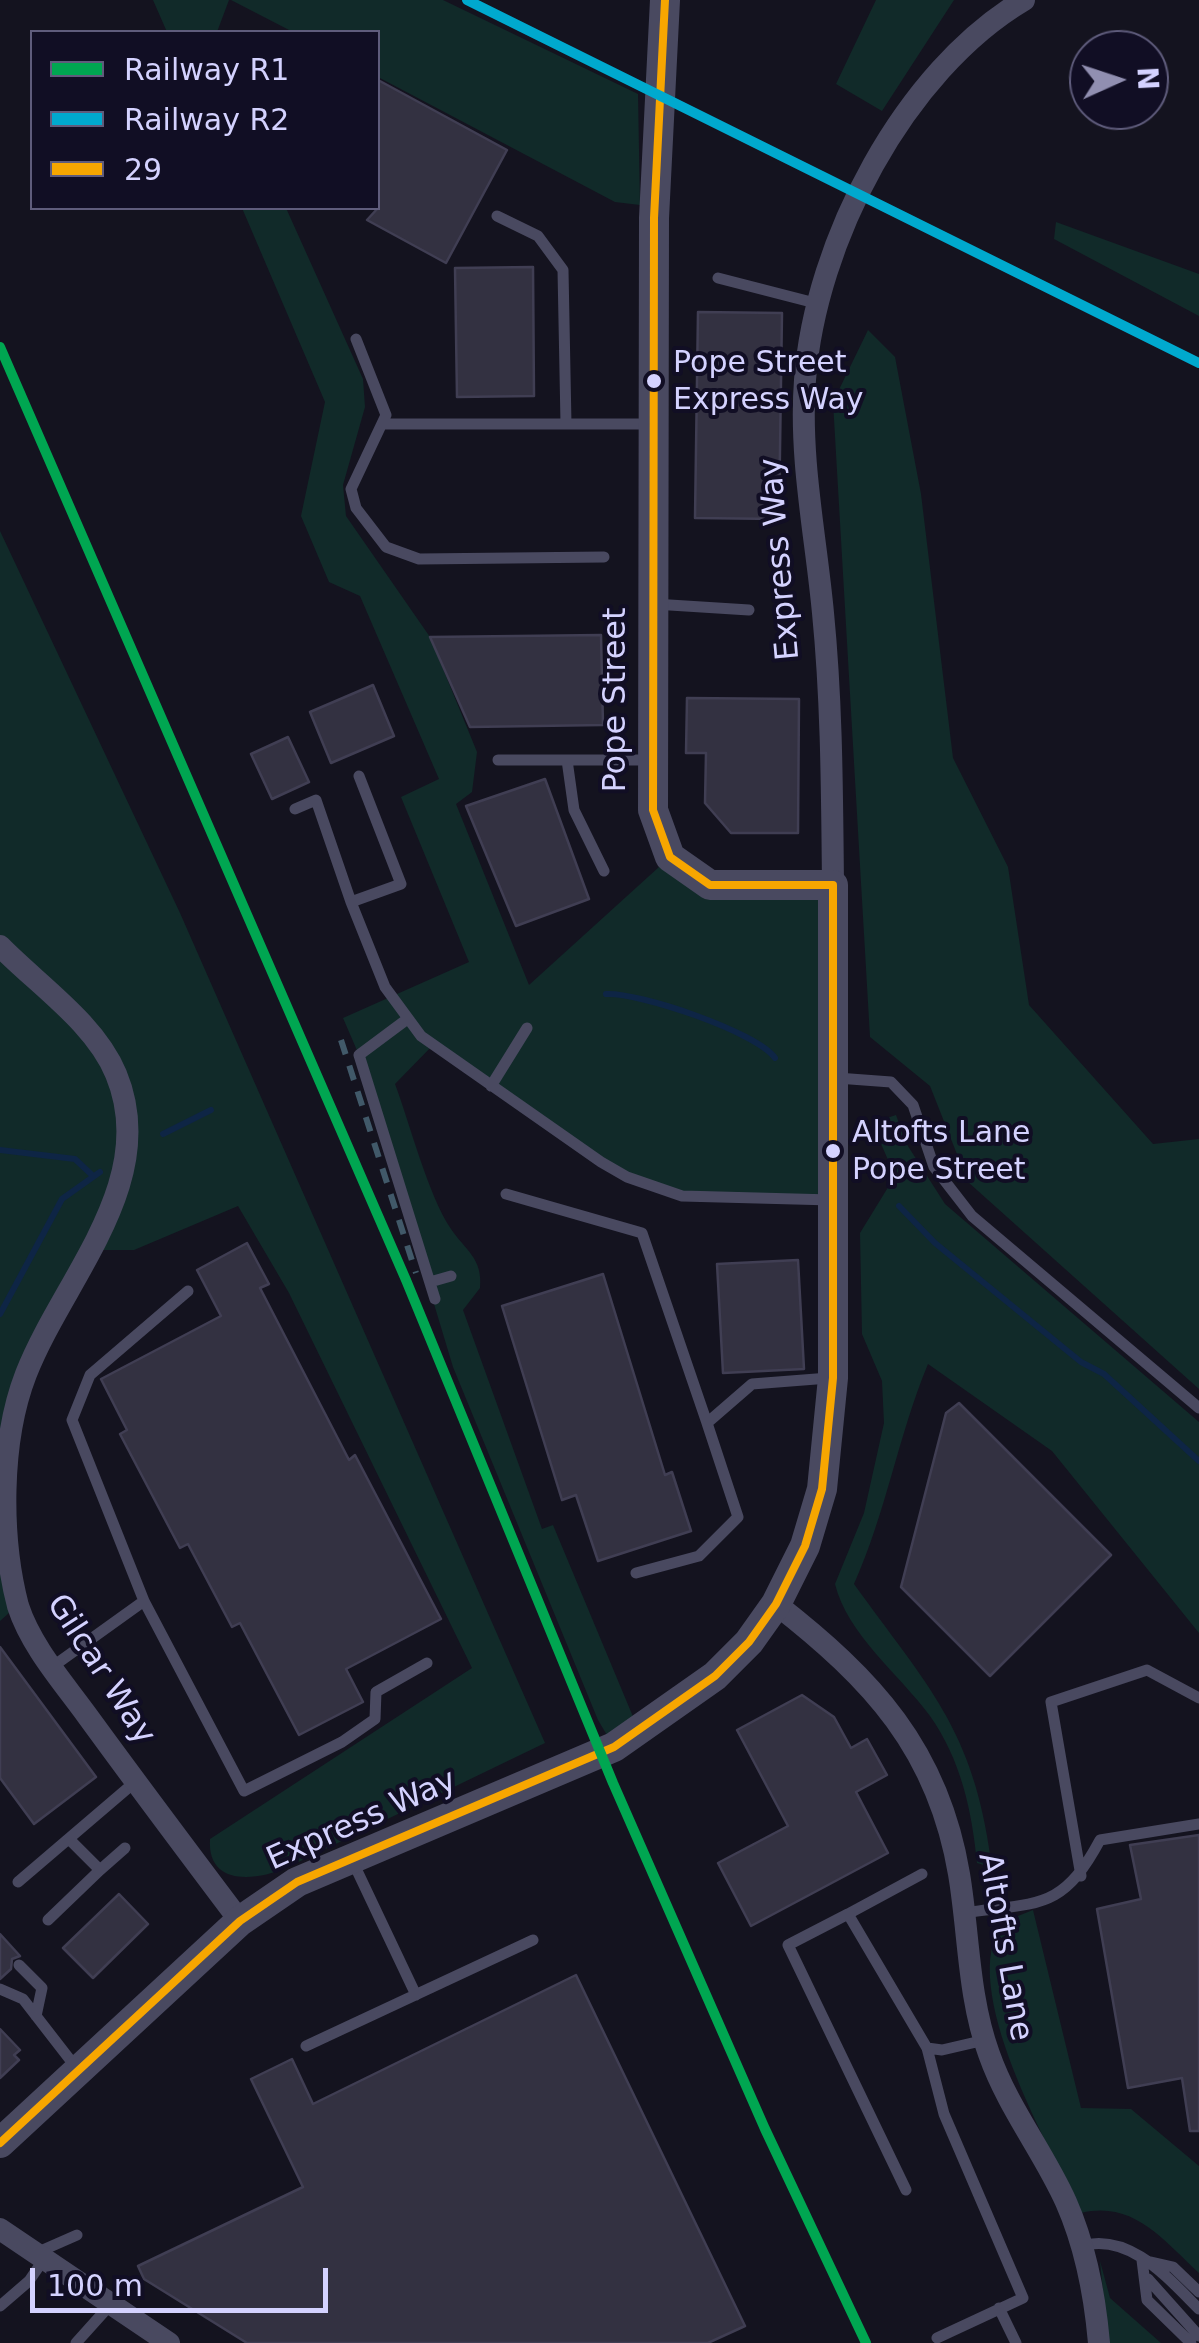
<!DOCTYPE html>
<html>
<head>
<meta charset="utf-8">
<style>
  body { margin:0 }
  #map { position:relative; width:1199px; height:2343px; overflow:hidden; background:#14131f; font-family:"DejaVu Sans",sans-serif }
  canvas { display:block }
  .legend { position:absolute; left:30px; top:30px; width:350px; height:180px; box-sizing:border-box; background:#110e24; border:2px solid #5f5c7c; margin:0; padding:12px 18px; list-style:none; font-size:30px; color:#d4d2ff }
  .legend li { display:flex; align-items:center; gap:20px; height:50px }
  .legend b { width:50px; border:2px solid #5f5c7c }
  .north { position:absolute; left:1069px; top:30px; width:100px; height:100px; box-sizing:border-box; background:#110e24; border:2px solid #5f5c7c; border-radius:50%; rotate:87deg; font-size:28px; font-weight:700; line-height:40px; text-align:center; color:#d4d2ff }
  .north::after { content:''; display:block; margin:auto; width:35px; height:45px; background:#918fb1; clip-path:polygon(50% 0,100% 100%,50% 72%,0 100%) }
  .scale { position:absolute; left:30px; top:2268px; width:298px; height:45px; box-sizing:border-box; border:5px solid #d4d2ff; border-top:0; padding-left:12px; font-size:30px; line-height:35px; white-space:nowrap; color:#d4d2ff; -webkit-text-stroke:8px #110e24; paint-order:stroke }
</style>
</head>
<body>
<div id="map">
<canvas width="1199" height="2343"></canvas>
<ul class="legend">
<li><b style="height:12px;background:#00a651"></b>Railway R1</li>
<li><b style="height:12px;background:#00a9ce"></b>Railway R2</li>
<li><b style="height:12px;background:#f7a600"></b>29</li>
</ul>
<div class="north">N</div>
<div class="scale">100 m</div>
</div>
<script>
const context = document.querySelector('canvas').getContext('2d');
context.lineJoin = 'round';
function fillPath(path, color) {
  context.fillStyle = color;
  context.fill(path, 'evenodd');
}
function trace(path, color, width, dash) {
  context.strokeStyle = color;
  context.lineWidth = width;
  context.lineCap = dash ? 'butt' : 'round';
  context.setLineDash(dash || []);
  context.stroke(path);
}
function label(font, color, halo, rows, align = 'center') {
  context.font = font + ' "DejaVu Sans",sans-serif';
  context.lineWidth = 8;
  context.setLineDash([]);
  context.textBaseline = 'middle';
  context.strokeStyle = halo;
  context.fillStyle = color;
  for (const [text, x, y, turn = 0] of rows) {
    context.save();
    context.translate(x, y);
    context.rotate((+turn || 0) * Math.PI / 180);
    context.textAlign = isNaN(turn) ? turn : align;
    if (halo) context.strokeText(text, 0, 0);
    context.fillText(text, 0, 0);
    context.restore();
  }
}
fillPath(new Path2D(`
  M153,0h76l-12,32h-50z
  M231,0h212l195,94 2,111 -25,-3 -237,-125v-45h-85z
  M876,0h78l-72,111 -46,-27z
  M242,208h44l77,171 2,28 -22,78 3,31 84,121 47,115 -5,40 -16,12 73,181 141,-128 40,28h123l-1,315h-114l-91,-23 -194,-132 -38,39c15,40 33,111 56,145 14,21 32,29 29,59l-17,22 79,219 11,-4 86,206 -25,16 -16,-27 -145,-353 -94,-312 -16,-37 126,-56 -68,-165 38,-18 -79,-183 -31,-14 -28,-66 24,-114z
  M1056,222l143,52v42l-145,-77z
  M868,330l27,27 26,137 32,264 55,109 21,138 124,139 46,-5v250l-231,-207 -38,-96 -60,-49 -37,-635z
  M0,531l180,382 365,830 -259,125c-31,13 -79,18 -76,-29l262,-171 -183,-375 -51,-87 -104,44h-45l-75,163 4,192 -18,16z
  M896,1115l10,28 39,61 254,218v211l-147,-182 -124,-87c-30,72 -42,149 -74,220 74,103 119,144 137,276l-4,6 -10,-3c-5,-52 -16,-103 -47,-147 -30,-41 -83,-82 -95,-132l29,-71 20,-90 -2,-42 -20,-47 -2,-101 35,-57 -23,-53z
  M1033,1910l48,198 50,1 68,57v107c-35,-32 -65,-73 -118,-60 -30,-65 -126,-226 -78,-291z
  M1100,2261l10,37 51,45h-53z`), '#112a29');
trace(new Path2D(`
  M606,994c32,-2 151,38 169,64
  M163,1134l48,-24
  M0,1150l75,9 17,16
  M899,1206l36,37 146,119 23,12 95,87
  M0,1314l62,-115 38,-27`), '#0e2545', 6);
const building = new Path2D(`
  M378,80l129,70 -61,113 -79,-43 11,-12z
  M533,267l1,129 -77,1 -2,-129z
  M698,312l84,1 -3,206 -84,-1z
  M601,635l2,90 -133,2 -40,-90z
  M373,685l21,51 -63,27 -21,-51z
  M687,698l112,1 -1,134h-67l-26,-30 1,-50h-20z
  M288,737l21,45 -37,17 -21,-45z
  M545,779l44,120 -73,27 -50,-120z
  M247,1243l22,41 -9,4 89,172 6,-5 86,164 -95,50 17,33 -64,33 -59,-112 -8,4 -44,-83 -8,4 -60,-114 7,-4 -26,-51 120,-63 -24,-46z
  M798,1260l6,109 -81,4 -6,-109z
  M603,1274l62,201 7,-3 19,59 -93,30 -22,-66 -14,5 -60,-194z
  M959,1403l152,152 -121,121 -89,-89 45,-174z
  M0,1647l96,130 -62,47 -34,-46z
  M802,1695l32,22 17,31 16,-9 20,36 -31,17 32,61 -137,73 -33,-63 70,-37 -51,-96z
  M1199,1835v296h-9l-8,-53 -54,10 -31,-179 44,-10 -11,-54z
  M119,1894l29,30 -55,54 -30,-30z
  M0,1934l20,22 -8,3 -1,10 -11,10z
  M576,1975l169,351 -37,17h-461l-103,-64 -6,-13 165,-79 -52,-108 41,-20 21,45z
  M0,2029l20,21 -6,5 5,5 -19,18z`);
fillPath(building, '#333141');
trace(building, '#403e53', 2.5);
trace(new Path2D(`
  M497,216l41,20 25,34 3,154
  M718,278l101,26
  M356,339l30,76 -35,74 5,19 30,39 33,12 185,-2
  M385,424h265
  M654,604l95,6
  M498,760h151
  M567,760l7,50 30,61
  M359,776l42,108 -50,18 34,85 36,49 180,126 26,15 55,19 150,4
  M295,809l21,-9 35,102
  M406,1020l-47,35 76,244
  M837,1078l54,4 22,23 21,62 38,49 227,192
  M491,1086l36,-58
  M506,1194l136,39 65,190
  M430,1282l21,-6
  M636,1573l63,-17 39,-39 -31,-94 45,-39 77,-6
  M144,1601l100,190 98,-49 33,-23 1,-27 51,-29
  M52,1667l92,-66 -72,-181 18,-45 98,-84
  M352,1860l64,135
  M100,1870l25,-22
  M1081,1876l-30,-174 96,-32 52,28
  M18,1882l117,-100
  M964,1913c75,-11 98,-2 136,-73l99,-16
  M848,1914l74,-40
  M48,1920l52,-50 -31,-31
  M19,1965l23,23 -6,28
  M0,1989l23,10 55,71
  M306,2046l227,-106
  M927,2048l17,66 79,184 -86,40
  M906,2190l-118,-245 60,-31 79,134 15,2 43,-10
  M1081,2246c48,-14 86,31 118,63
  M36,2253l41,-18
  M1142,2260l5,40 44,43
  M1151,2262l22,5 26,25
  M1148,2279l51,57
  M0,2306l29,-25 15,-22
  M999,2308l17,35
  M76,2343l35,-39`), '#494960', 11);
trace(new Path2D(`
  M833,885c-1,-90 -1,-181 -10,-272 -7,-76 -24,-155 -18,-233 10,-138 99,-309 219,-380
  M0,946c38,39 95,77 116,128 45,108 -53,205 -90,300 -26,67 -26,163 -8,232 13,40 44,75 68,108 51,70 102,138 154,207
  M776,1604c96,75 162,145 183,270 10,59 9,123 30,180 19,54 54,97 77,148 19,43 29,95 33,141
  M0,2229l169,114`), '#494960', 22);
trace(new Path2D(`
  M0,2143l240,-222 57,-39 317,-135 101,-71 34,-34 27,-38 29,-58 17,-57 11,-111v-493h-123l-40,-28 -17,-47 1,-592 11,-218`), '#494960', 30);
trace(new Path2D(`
  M467,0l732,363
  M0,347l406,933 207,503 152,346 101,214
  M341,1040l75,233`), '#415969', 6, [15, 12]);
trace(new Path2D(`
  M0,2143l240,-222 57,-39 317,-135 101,-71 34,-34 27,-38 29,-58 17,-57 11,-111v-493h-123l-40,-28 -17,-47 1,-592 11,-218`), '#f7a600', 8);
trace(new Path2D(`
  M0,347l406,933 207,503 152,346 101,214`), '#00a651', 10);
trace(new Path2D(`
  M467,0l732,363`), '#00a9ce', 10);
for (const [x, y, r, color] of [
  [654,381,9,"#d4d2ff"],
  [833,1151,9,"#d4d2ff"]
]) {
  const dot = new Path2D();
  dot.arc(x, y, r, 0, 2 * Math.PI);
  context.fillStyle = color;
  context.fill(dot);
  trace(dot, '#110e24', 4);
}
label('30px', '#d4d2ff', '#110e24', [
  ["Pope Street",673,364],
  ["Express Way",673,401],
  ["Altofts Lane",852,1134],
  ["Pope Street",852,1171]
], 'left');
label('32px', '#d4d2ff', '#110e24', [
  ["Express Way",781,559,-95],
  ["Pope Street",617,700,-90],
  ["Gilcar Way",100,1670,57],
  ["Express Way",362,1821,-24],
  ["Altofts Lane",1004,1947,80]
]);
</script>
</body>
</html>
